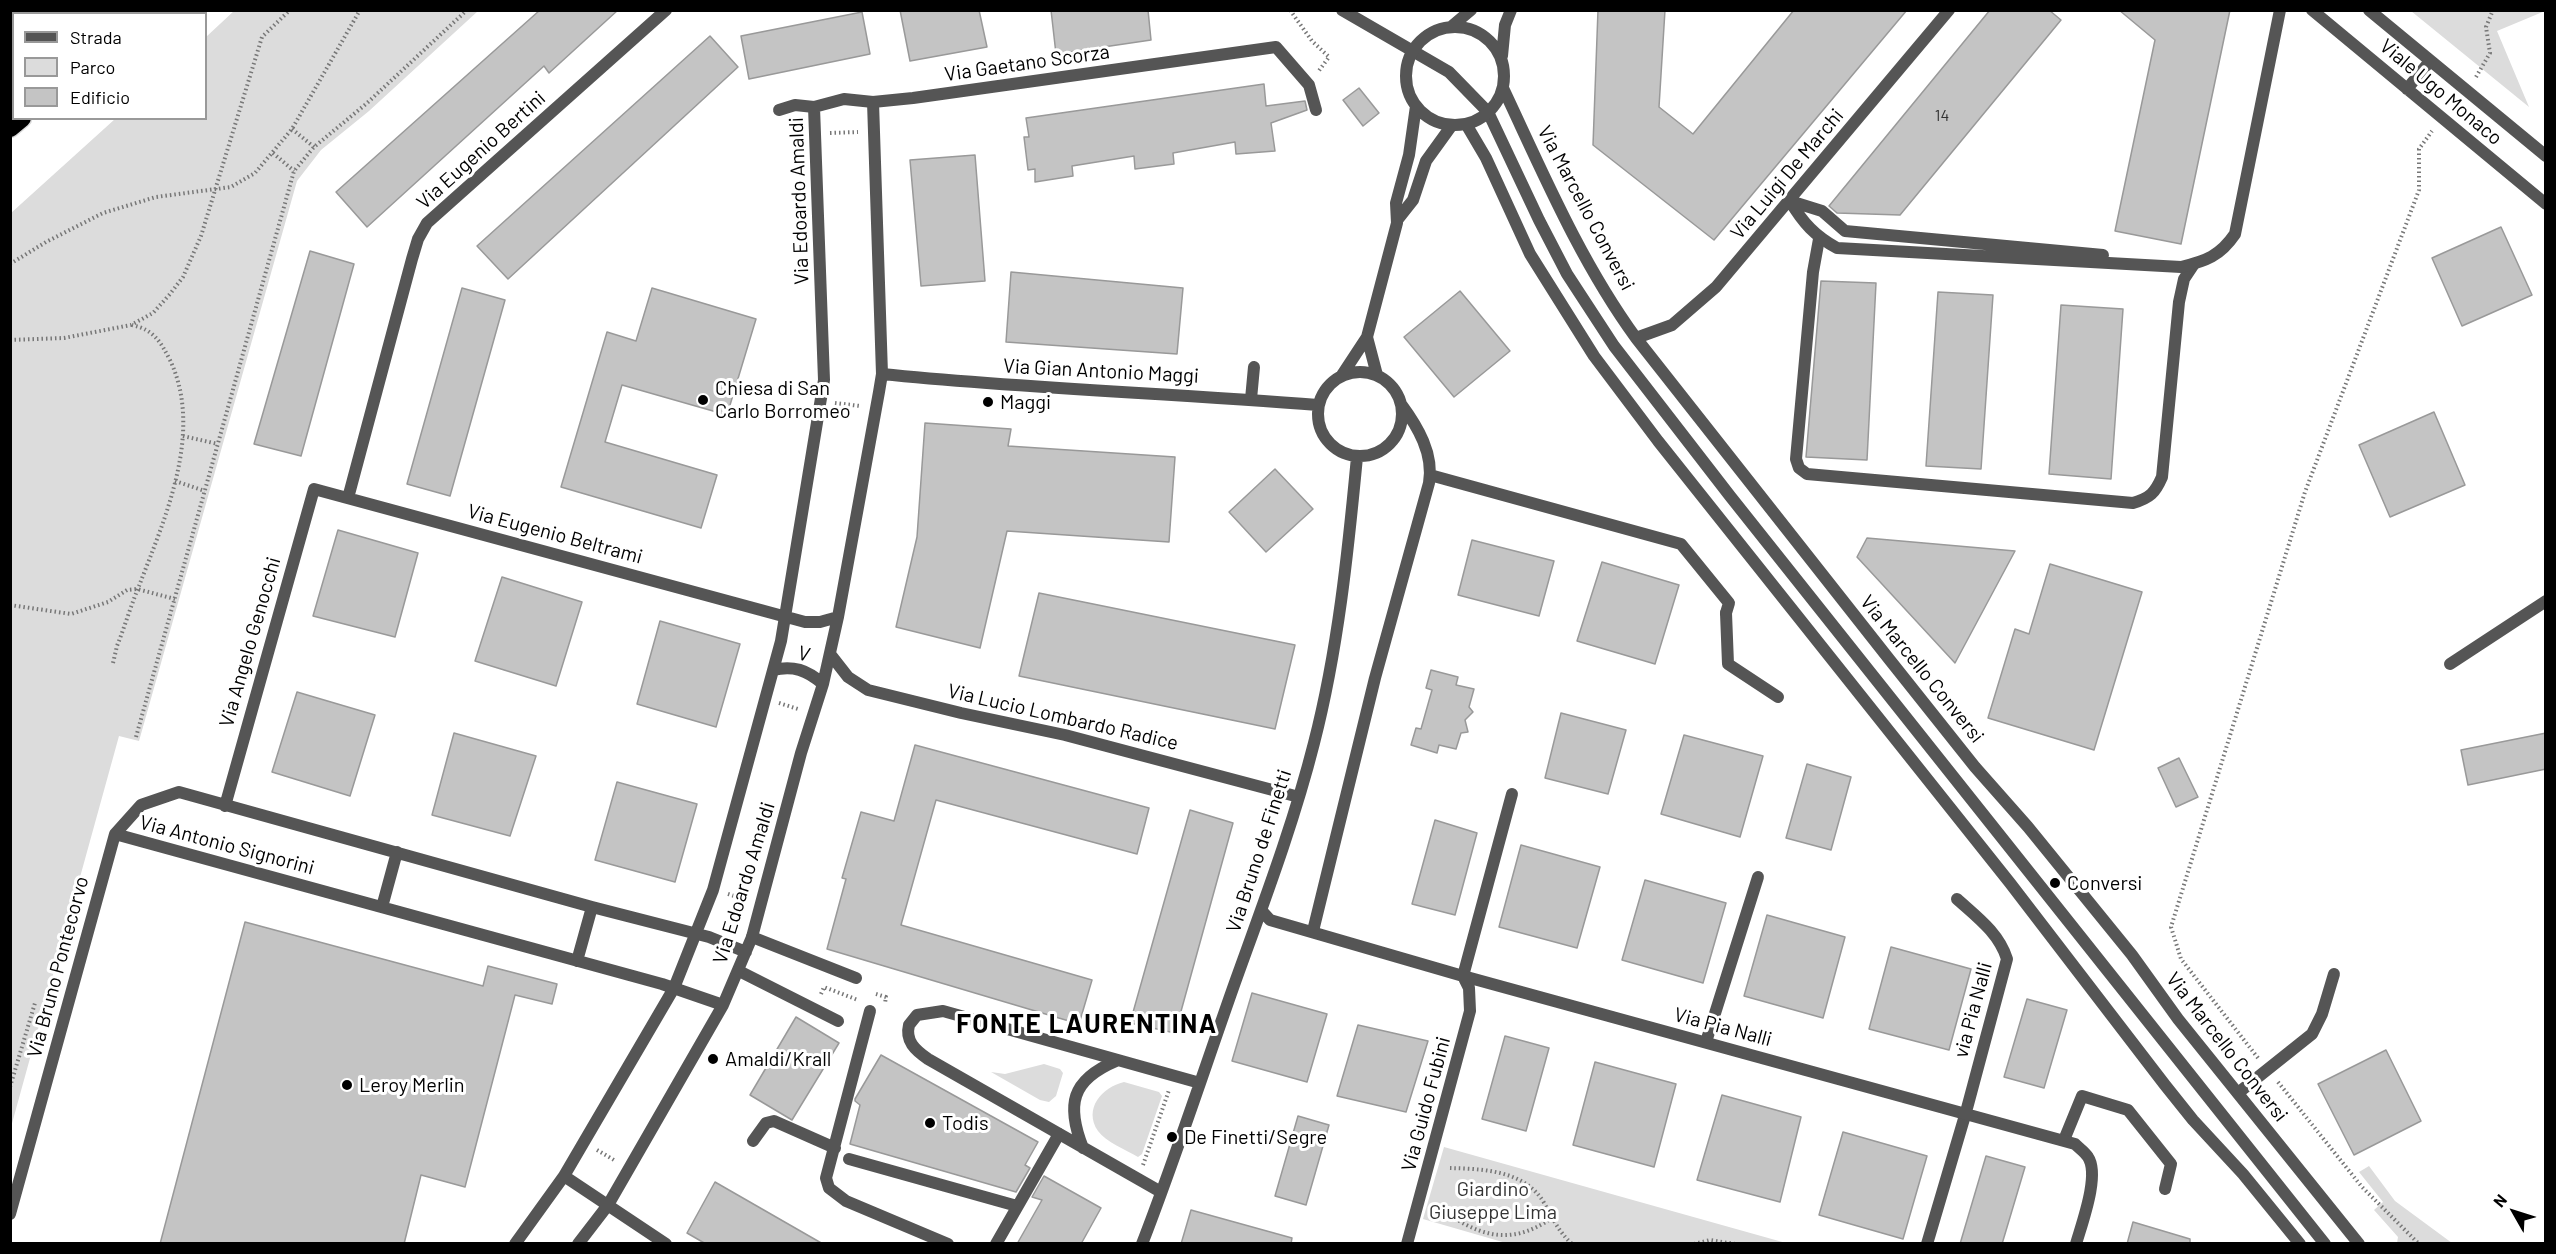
<!DOCTYPE html>
<html>
<head>
<meta charset="utf-8">
<style>
  body { margin:0 }
  #map { position:relative; width:2556px; height:1254px; overflow:hidden; background:#fff; font-family:Barlow,sans-serif }
  canvas { display:block }
  .frame { position:absolute; inset:0; border:12px solid #000; pointer-events:none }
  .legend { position:absolute; left:12px; top:12px; width:195px; height:108px; box-sizing:border-box; background:#fff; border:2px solid #999; margin:0; padding:8px 10px; list-style:none; font-size:18px; color:#000 }
  .legend li { display:flex; align-items:center; gap:12px; height:30px }
  .legend b { width:30px; border:2px solid #999 }
  .north { position:absolute; left:2484px; top:1182px; width:60px; height:60px; -webkit-text-stroke:4px #fff; paint-order:stroke; rotate:309deg; font-size:16px; font-weight:700; line-height:24px; text-align:center; color:#000 }
  .north::after { content:''; display:block; margin:auto; width:21px; height:27px; background:#000; clip-path:polygon(50% 0,100% 100%,50% 72%,0 100%) }
</style>
</head>
<body>
<div id="map">
<canvas width="2556" height="1254"></canvas>
<div class="frame"></div>
<ul class="legend">
<li><b style="height:8px;background:#555"></b>Strada</li>
<li><b style="height:16px;background:#dcdcdc"></b>Parco</li>
<li><b style="height:16px;background:#c4c4c4"></b>Edificio</li>
</ul>
<div class="north">N</div>
</div>
<script>
const context = document.querySelector('canvas').getContext('2d');
context.lineJoin = 'round';
function fillPath(path, color) {
  context.fillStyle = color;
  context.fill(path, 'evenodd');
}
function trace(path, color, width, dash) {
  context.strokeStyle = color;
  context.lineWidth = width;
  context.lineCap = dash ? 'butt' : 'round';
  context.setLineDash(dash || []);
  context.stroke(path);
}
function label(font, color, halo, rows, align = 'center') {
  context.font = font + ' Barlow,sans-serif';
  context.lineWidth = 6;
  context.setLineDash([]);
  context.textBaseline = 'middle';
  context.strokeStyle = halo;
  context.fillStyle = color;
  for (const [text, x, y, turn = 0] of rows) {
    context.save();
    context.translate(x, y);
    context.rotate((+turn || 0) * Math.PI / 180);
    context.textAlign = isNaN(turn) ? turn : align;
    if (halo) context.strokeText(text, 0, 0);
    context.fillText(text, 0, 0);
    context.restore();
  }
}
fillPath(new Path2D(`
  M235,10l243,1 -109,100 -48,39 -24,31 -158,560 -20,-5 -108,391v-914l104,-94 91,-1v-81z
  M2411,11h134l-48,20 32,76z
  M1044,1064l16,5 3,4 -7,23 -7,6 -9,-2 -49,-28 14,2z
  M1124,1082l35,10 3,4 -20,58 -4,3c-12,-7 -32,-15 -40,-26 -15,-22 4,-44 26,-49z
  M1444,1147l342,96h-280l-83,-24z
  M2369,1166l26,35 57,42h-55l1,-6 -24,-27 9,-8 -24,-30z`), '#dcdcdc');
const building = new Path2D(`
  M540,10h78l-69,63 -5,-7 -177,161 -31,-35z
  M900,10h79l8,37 -77,14z
  M1051,10h97l3,30 -95,14z
  M1598,10h67l-6,97 34,27 101,-124h113l-193,230 -121,-95z
  M1990,10h59l12,10 -161,195 -63,-2 -8,-7z
  M2119,10h111l-49,234 -66,-13 40,-191z
  M862,12l8,42 -121,25 -8,-43z
  M710,36l28,31 -230,212 -31,-33z
  M1264,84l2,22 39,-5 2,9 -36,13 4,28 -39,3 -1,-12 -62,11 1,11 -39,5 -1,-13 -62,10 1,10 -38,6v-13l-7,1 -4,-33h5l-3,-19z
  M1359,88l20,25 -16,13 -20,-26z
  M975,155l10,126 -64,5 -11,-126z
  M2501,227l31,68 -70,31 -30,-68z
  M310,251l44,13 -53,192 -47,-12z
  M1011,272l172,16 -6,66 -171,-12z
  M1821,281l55,2 -9,177 -61,-3z
  M462,288l43,12 -55,196 -43,-12z
  M652,288l104,31 -29,96 -105,-30 -17,57 112,33 -16,53 -140,-41 46,-155 29,9z
  M1460,291l50,60 -56,46 -50,-60z
  M1938,292l55,3 -12,174 -55,-3z
  M2061,305l62,4 -12,170 -62,-5z
  M2434,412l31,73 -75,32 -31,-72z
  M925,423l86,6 -3,17 167,11 -6,85 -162,-11 -27,117 -84,-21 21,-90z
  M1275,469l38,40 -47,43 -37,-40z
  M338,530l80,23 -23,84 -82,-21z
  M1867,538l148,13 -60,112 -98,-106z
  M1472,540l82,21 -15,55 -81,-21z
  M1602,562l77,23 -24,79 -78,-23z
  M2050,564l92,28 -48,158 -106,-32 27,-89 14,5z
  M502,577l80,25 -26,84 -81,-25z
  M1039,593l256,52 -20,84 -256,-53z
  M660,621l80,23 -24,83 -79,-23z
  M1431,670l27,7 -2,8 18,4 -5,18 4,5 -8,8 3,12 -7,1 -5,16 -17,-4 -2,8 -26,-8 5,-17 5,1 11,-39 -6,-2z
  M297,692l78,23 -25,81 -78,-24z
  M1561,713l65,17 -18,64 -63,-16z
  M454,733l82,23 -26,80 -78,-21z
  M2546,733v36l-78,16 -7,-35z
  M1684,735l79,21 -23,81 -79,-23z
  M915,745l234,63 -12,46 -201,-54 -35,125 191,55 -13,44 -252,-75 19,-70 -4,-1 19,-66 33,9z
  M2179,758l19,39 -22,10 -18,-39z
  M1807,764l44,13 -20,73 -45,-12z
  M617,782l80,22 -22,78 -80,-22z
  M1190,810l43,13 -58,210 -45,-10z
  M1435,820l42,13 -22,82 -43,-11z
  M1521,845l79,22 -23,81 -78,-21z
  M1645,880l81,23 -23,80 -81,-23z
  M1767,915l78,22 -22,81 -79,-22z
  M245,922l238,64 5,-20 69,18 -5,20 -37,-9 -50,192 -44,-12 -17,69h-244z
  M1891,947l80,22 -22,81 -80,-21z
  M1252,993l75,21 -20,68 -75,-21z
  M2027,999l40,11 -23,78 -40,-11z
  M796,1017l43,26 -47,77 -42,-25z
  M1358,1025l70,16 -22,71 -69,-16z
  M1505,1036l44,12 -23,83 -44,-12z
  M2386,1050l35,71 -67,34 -36,-71z
  M881,1055l157,87 -13,23 5,3 -14,24 -166,-48 10,-39 -5,-4v-2z
  M1595,1062l81,22 -22,83 -81,-22z
  M1722,1095l79,22 -21,85 -83,-22z
  M1298,1116l31,9 -23,80 -31,-9z
  M1843,1132l84,24 -24,83 -84,-24z
  M1986,1156l39,11 -23,77h-42z
  M1044,1176l57,32 -20,36h-64l25,-44 -10,-3z
  M715,1182l108,62h-117l-19,-11z
  M1191,1210l101,28 -1,6h-110z
  M2133,1222l57,17v5h-63z`);
fillPath(building, '#c4c4c4');
trace(building, '#999', 1.5);
const motorway = new Path2D(`
  M63,14l3,-4
  M138,14l4,-4
  M10,60l4,-3
  M10,128l12,-10`);
trace(motorway, '#dbdbdb', 21);
trace(new Path2D(`
  M1290,10l22,31 17,16 -11,15
  M2476,77l14,-24 -4,-26 7,-17
  M292,129l22,18
  M830,133l28,-1
  M273,153l21,18
  M10,264l36,-22 57,-29 53,-16 75,-10 24,-14 37,-44 68,-119
  M10,340l54,-2 67,-13 22,-12 17,-19 13,-17 18,-41 61,-199 28,-27
  M835,403l25,3
  M183,436l35,8
  M175,481l30,10
  M10,605l61,9 37,-12 19,-12 10,-1 38,10
  M113,663l4,-17c8,-20 14,-41 22,-60 26,-68 65,-154 31,-226 -10,-19 -16,-30 -38,-35
  M779,703l19,6
  M136,737l158,-566 20,-24 52,-43 101,-94
  M728,894l18,6
  M821,994l3,-7 34,13
  M876,994l10,3 -1,6
  M2258,1058l-77,-99 -10,-32 134,-435 114,-302v-41l13,-18
  M2278,1082l84,105 57,57
  M10,1087l25,-84
  M597,1150l17,10
  M1143,1165l26,-75
  M1450,1168c32,1 73,2 93,33 9,16 15,30 29,43
  M1436,1206c41,29 72,42 116,12
  M1694,1244l16,-4 25,4`), '#777', 4, [1.5, 3]);
trace(new Path2D(`
  M1342,10l107,62 39,40 51,108 28,54 47,72 116,150 595,748
  M1819,239l-6,33 -17,187 3,9 8,6 326,29c17,-5 22,-10 29,-26l17,-175 5,-23 10,-15
  M1251,399l3,-32
  M1726,613l2,51 50,33
  M752,937l104,41
  M739,971l99,50
  M1463,976l49,-182
  M870,1011l-44,167 3,10 17,13 102,43
  M1706,1042l52,-165
  M2238,1093l74,-59 10,-20 12,-40
  M2064,1140l18,-44 46,14 43,54 -6,25
  M753,1141l13,-18 8,-2 61,27
  M849,1159l168,47
  M996,1244l63,-110`), '#555', 12);
trace(new Path2D(`
  M1927,1244l39,-132`), '#555', 12);
trace(new Path2D(`
  M2312,10l234,194
  M2369,10l177,146
  M1452,26l19,-16
  M1406 76a49 49 0 1 1 98 0a49 49 0 1 1-98 0Z
  M1502,56l3,-31 6,-15
  M1503,88c40,85 77,173 133,250l253,321 86,108 53,60 104,128 46,64 181,225
  M2407,89l23,-28
  M779,110l16,-5 19,2 30,-8 29,3 40,-4 363,-51 33,38 7,25
  M1466,124l20,34 44,96 64,102 64,85 352,442 155,202 28,35 50,54 57,70
  M1790,201c13,22 25,35 47,47l344,19c25,-6 39,-11 54,-33l45,-224
  M1790,201l32,10 23,20 258,24
  M1398,219l15,-19 13,-39 26,-36
  M1367,337l10,38
  M1636,338l36,-13 44,-38 233,-277
  M1318 414a42 42 0 1 1 84 0a42 42 0 1 1-84 0Z
  M882,374c145,15 291,19 436,31
  M1342,375l25,-38 30,-114 -1,-20 13,-48 7,-49
  M1430,475l251,69 48,59 -3,10
  M348,498l64,-239 6,-20 9,-16 239,-213
  M830,654l18,23 20,13 93,23 104,22 234,62
  M2450,664l96,-63
  M773,670c20,-5 34,0 50,14
  M225,806l89,-317 491,133h15l18,-5
  M115,834l547,150 61,21
  M1957,899c20,18 42,34 50,60l-41,153
  M382,907l15,-55
  M1261,910l9,10 193,56 612,168c4,4 10,8 13,13 12,18 -6,66 -12,87
  M1313,931l62,-253 54,-195c5,-29 -11,-56 -28,-79
  M577,961l15,-54
  M1083,1148c-17,-43 -12,-68 33,-87
  M564,1176l102,68
  M1161,1192l-233,-133c-13,-9 -23,-18 -19,-34l8,-10 26,-4 257,72
  M10,1214l105,-380 26,-29 38,-13 413,115 117,30 37,15
  M515,1244l49,-68 110,-188 39,-98 68,-249 43,-261 -10,-273
  M578,1244l30,-39 115,-200 29,-68 49,-184 22,-69 15,-67 41,-225 3,-18 -9,-272
  M1142,1244c33,-85 61,-171 91,-256 29,-81 60,-162 81,-245 24,-93 34,-191 43,-286
  M1407,1244l63,-233 -1,-23 -6,-12`), '#555', 12);
trace(motorway, '#000', 18);
for (const [x, y, r, color] of [
  [703,400,6,"#000"],
  [988,402,6,"#000"],
  [2055,883,6,"#000"],
  [713,1059,6,"#000"],
  [347,1085,6,"#000"],
  [930,1123,6,"#000"],
  [1172,1137,6,"#000"]
]) {
  const dot = new Path2D();
  dot.arc(x, y, r, 0, 2 * Math.PI);
  context.fillStyle = color;
  context.fill(dot);
  trace(dot, '#fff', 2);
}
label('16px', '#313131', null, [
  ["14",1942,116]
]);
label('20px', '#000', '#fff', [
  ["Via Gaetano Scorza",1027,63,-8],
  ["Viale Ugo Monaco",2441,92,40],
  ["Via Eugenio Bertini",481,150,-42],
  ["Via Luigi De Marchi",1787,174,-50],
  ["Via Edoardo Amaldi",799,201,-92],
  ["Via Marcello Conversi",1586,208,62],
  ["Via Gian Antonio Maggi",1101,371,3],
  ["Via Eugenio Beltrami",555,534,15],
  ["Via Angelo Genocchi",250,642,-74],
  ["V",804,654,16],
  ["Via Marcello Conversi",1922,669,51],
  ["Via Lucio Lombardo Radice",1063,717,13],
  ["Via Antonio Signorini",227,845,15],
  ["Via Bruno de Finetti",1259,851,-72],
  ["Via Edoardo Amaldi",744,883,-73],
  ["Via Bruno Pontecorvo",58,967,-75],
  ["via Pia Nalli",1973,1010,-75],
  ["Via Pia Nalli",1723,1027,15],
  ["Via Marcello Conversi",2227,1047,52],
  ["Via Guido Fubini",1426,1104,-75]
]);
label('20px', '#000', '#fff', [
  ["Chiesa di San",715,388],
  ["Carlo Borromeo",715,411],
  ["Maggi",1000,402],
  ["Conversi",2067,883],
  ["Amaldi/Krall",725,1059],
  ["Leroy Merlin",359,1085],
  ["Todis",942,1123],
  ["De Finetti/Segre",1184,1137]
], 'left');
label('20px', '#333', '#fff', [
  ["Giardino",1493,1189],
  ["Giuseppe Lima",1493,1212]
]);
context.letterSpacing = '1.5px';
label('bold 26px', '#000', '#fff', [
  ["FONTE LAURENTINA",1087,1024]
]);
context.letterSpacing = '0px';
</script>
</body>
</html>
